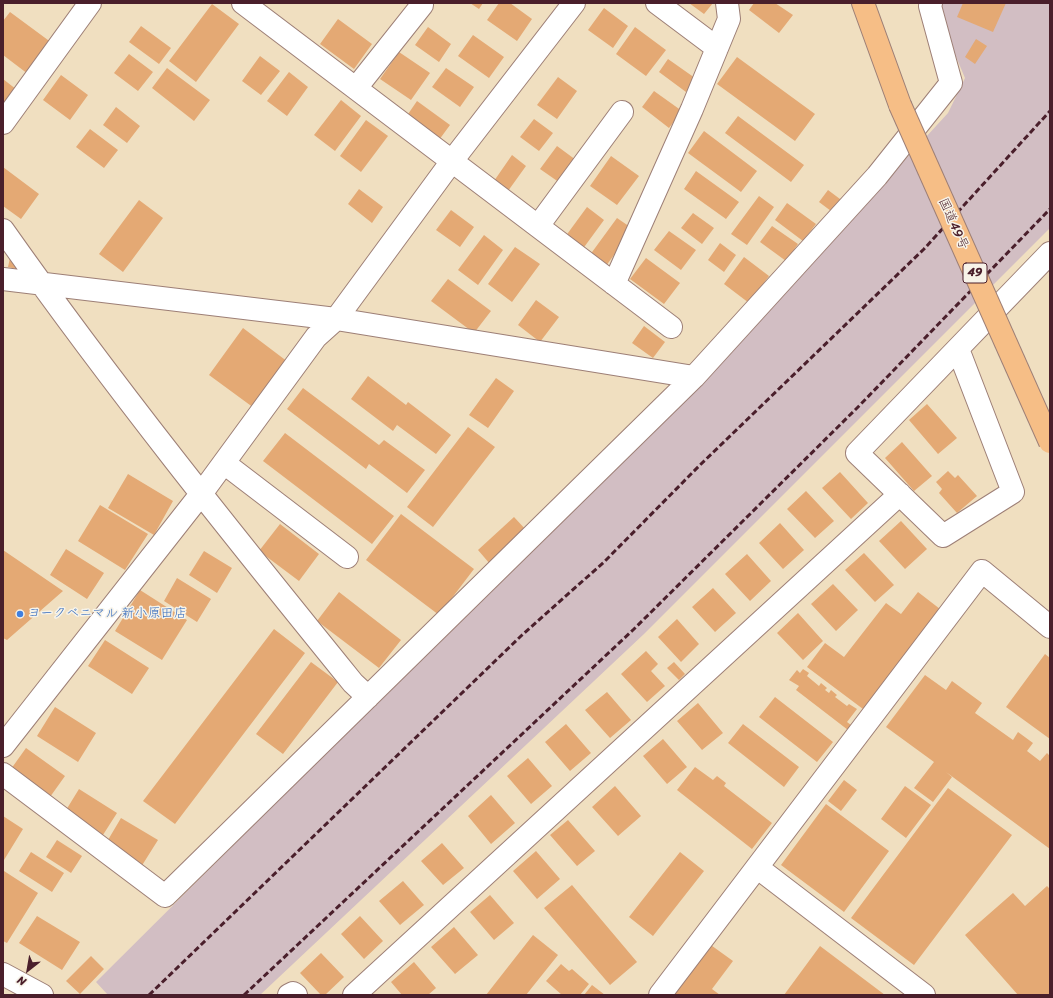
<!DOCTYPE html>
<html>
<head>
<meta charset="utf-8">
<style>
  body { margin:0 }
  #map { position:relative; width:1053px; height:998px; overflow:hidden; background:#f0dfc0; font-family:Sriracha,sans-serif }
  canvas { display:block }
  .frame { position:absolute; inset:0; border:4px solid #4a1f2b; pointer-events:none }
  .north { position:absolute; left:8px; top:950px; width:40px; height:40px; -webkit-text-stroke:3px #f7f3e8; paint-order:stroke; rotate:211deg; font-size:11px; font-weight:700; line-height:16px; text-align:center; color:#4a1f2b }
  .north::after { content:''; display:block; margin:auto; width:14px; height:18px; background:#4a1f2b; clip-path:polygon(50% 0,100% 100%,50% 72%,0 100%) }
</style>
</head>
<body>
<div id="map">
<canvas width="1053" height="998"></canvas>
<div class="frame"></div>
<div class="north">N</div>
</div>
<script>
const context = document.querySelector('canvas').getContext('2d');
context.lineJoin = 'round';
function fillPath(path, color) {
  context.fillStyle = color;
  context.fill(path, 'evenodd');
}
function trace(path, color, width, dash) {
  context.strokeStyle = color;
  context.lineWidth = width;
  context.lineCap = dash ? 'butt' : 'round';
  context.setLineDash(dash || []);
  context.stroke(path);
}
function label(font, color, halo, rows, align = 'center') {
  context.font = font + ' Sriracha,"Klee One",sans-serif';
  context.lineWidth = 3;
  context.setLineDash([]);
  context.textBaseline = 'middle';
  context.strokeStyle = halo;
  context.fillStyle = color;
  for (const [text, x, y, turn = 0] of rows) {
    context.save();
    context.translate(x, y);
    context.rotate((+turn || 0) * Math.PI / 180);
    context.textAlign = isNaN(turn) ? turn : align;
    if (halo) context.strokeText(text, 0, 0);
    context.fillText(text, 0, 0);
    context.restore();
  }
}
fillPath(new Path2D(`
  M937,3h113v225l-406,406 -384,361h-152l-12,-13 625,-622 227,-247 17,-35 -30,-71z`), '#d2bec3');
fillPath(new Path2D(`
  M470,3h13l-4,6z
  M499,3h11l22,16 -15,22 -30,-21z
  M689,3h24l-9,11z
  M754,3h21l18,12 -14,18 -30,-23z
  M963,3h43l-13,29 -36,-15z
  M212,4l27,20 -43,58 -27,-21z
  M604,8l24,18 -15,22 -25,-18z
  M10,12l42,31 -24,31 -25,-19v-34z
  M338,19l34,25 -18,25 -34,-25z
  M141,26l30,22 -12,16 -30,-22z
  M428,27l23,17 -12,18 -24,-17z
  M635,27l31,23 -20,26 -30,-22z
  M473,35l31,22 -15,21 -31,-22z
  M976,39l11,7 -12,18 -10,-7z
  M399,52l31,21 -19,27 -31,-21z
  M129,54l24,18 -15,19 -24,-18z
  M260,56l20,15 -19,24 -19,-14z
  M737,57l78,57 -20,27 -78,-57z
  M668,59l27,19 -9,14 -27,-20z
  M167,68l43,32 -16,21 -42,-33z
  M446,68l28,19 -14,20 -28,-20z
  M289,72l19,15 -21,29 -20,-15z
  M61,75l27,20 -18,25 -27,-20z
  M558,77l19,14 -20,28 -20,-14z
  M3,79l18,14 -18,19z
  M654,91l28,20 -13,17 -27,-21z
  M341,100l20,16 -26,35 -21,-16z
  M417,101l33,24 -11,15 -33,-23z
  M116,107l24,19 -13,17 -24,-18z
  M738,116l66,49 -13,17 -66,-49z
  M534,119l19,14 -14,18 -19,-14z
  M366,120l22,16 -27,36 -21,-16z
  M90,129l28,21 -14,18 -28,-21z
  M704,131l53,40 -16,21 -53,-39z
  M557,146l23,17 -17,22 -23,-16z
  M512,155l14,11 -18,25 -14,-10z
  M611,156l28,20 -22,29 -27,-19z
  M3,167l36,27 -18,25 -18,-13z
  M696,171l43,31 -13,17 -42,-30z
  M359,189l24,18 -11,16 -24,-19z
  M828,190l16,12 -9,12 -16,-12z
  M759,196l15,11 -27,38 -16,-11z
  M139,200l24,18 -40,54 -24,-18z
  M787,203l29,21 -13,17 -28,-21z
  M587,207l17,13 -22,30 -17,-13z
  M451,210l23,17 -14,20 -24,-17z
  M693,213l21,15 -12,16 -21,-16z
  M617,218l16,11 -30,41 -16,-11z
  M772,226l26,18 -12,17 -26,-19z
  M669,231l27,19 -15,20 -27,-20z
  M484,235l19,15 -25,35 -20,-15z
  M720,243l16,12 -12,17 -16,-12z
  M515,247l25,17 -28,38 -24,-18z
  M744,257l25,19 -20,27 -25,-19z
  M10,258l10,3 -3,8 -9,-2z
  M646,258l34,25 -16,21 -34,-25z
  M448,279l43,32 -17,22 -43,-32z
  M536,300l23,17 -19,25 -22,-17z
  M644,326l21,16 -12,16 -21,-15z
  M243,328l45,34 -34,46 -45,-33z
  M368,376l38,29 2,-3 43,33 -15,19 -39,-29 -4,6 -42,-32z
  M496,378l18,13 -26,37 -19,-13z
  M303,388l76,57 5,-5 41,30 -18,23 -38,-29 -3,5 -79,-60z
  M927,404l30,34 -19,16 -29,-34z
  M468,427l27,20 -62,80 -26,-20z
  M285,433l109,83 -22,28 -109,-83z
  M902,442l30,34 -18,15 -29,-33z
  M948,471l7,7 3,-3 19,21 -20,17 -18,-20 3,-4 -6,-7z
  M840,472l28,31 -17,16 -29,-31z
  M128,474l45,27 -19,34 -46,-27z
  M806,491l28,30 -19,17 -28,-29z
  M100,505l48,29 -23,36 -47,-29z
  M401,514l73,55 -35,46 -73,-55z
  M514,517l13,14 -37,33 -12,-14z
  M901,521l26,28 -22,20 -26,-28z
  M780,523l24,27 -21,19 -24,-26z
  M280,524l39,30 -20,27 -40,-30z
  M66,549l38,24 -17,26 -37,-24z
  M3,550l60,41 -56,49 -4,-2z
  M204,551l28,17 -15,25 -28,-18z
  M864,553l30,32 -19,17 -30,-32z
  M747,554l24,27 -21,20 -25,-27z
  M177,578l34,21 -14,23 -33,-21z
  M833,584l25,26 -22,21 -25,-27z
  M713,588l23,25 -21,19 -23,-25z
  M140,590l47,30 -25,40 -47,-29z
  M339,592l62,48 -22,28 -62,-47z
  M918,592l22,17 -77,100 -56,-42 18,-24 19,14 42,-54 15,11z
  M798,613l25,28 -20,19 -26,-27z
  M677,619l22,25 -18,18 -23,-25z
  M274,629l31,24 -130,171 -32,-23z
  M105,640l44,28 -17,26 -44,-28z
  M646,651l12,13 -7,7 14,15 -18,16 -26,-28z
  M1045,654l5,4v81l-44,-32z
  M311,662l27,20 -55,72 -27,-20z
  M674,662l11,12 -6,6 -12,-12z
  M803,669l6,4 -2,3 12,10 2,-3 6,5 -2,2 4,3 2,-3 6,5 -2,2 12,9 2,-2 8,5 -10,13 4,3 -3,5 -52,-40 3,-4 -10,-6 8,-10 3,3z
  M925,675l21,15 6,-9 30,22 -7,10 38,27 5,-8 15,11 -6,8 13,10 7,-8 3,3v93l-104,-77 6,5 -19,25 -19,-14 20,-26 -48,-35z
  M607,692l24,28 -21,18 -25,-28z
  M775,697l58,45 -16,20 -58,-45z
  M698,703l25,30 -21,17 -25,-29z
  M55,707l41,26 -18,29 -41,-26z
  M566,724l25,29 -21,18 -25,-29z
  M743,724l56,43 -15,20 -56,-44z
  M663,739l24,28 -20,17 -24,-28z
  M26,748l39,28 -15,21 -39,-28z
  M528,758l24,28 -21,18 -24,-28z
  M695,767l18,13 4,-4 9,7 -2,3 48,37 -20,26 -75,-59z
  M844,780l13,10 -16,21 -13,-10z
  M615,786l26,30 -23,20 -26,-29z
  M905,786l26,19 -25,33 -25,-19z
  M948,788l64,47 -98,130 -63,-47z
  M79,789l38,24 -16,25 -38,-23z
  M491,795l24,28 -24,21 -23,-28z
  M826,804l63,47 -45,61 -63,-47z
  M3,816l20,13 -19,31 -1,-1z
  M121,818l37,22 -17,27 -36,-22z
  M568,820l27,31 -18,15 -27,-31z
  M57,840l25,16 -11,17 -25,-16z
  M442,843l22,25 -21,17 -22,-24z
  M536,851l24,28 -23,20 -24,-28z
  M31,852l33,21 -12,19 -33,-21z
  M680,852l24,19 -51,65 -24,-19z
  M4,871l34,22 -31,50 -4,-2z
  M403,881l21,24 -24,20 -21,-24z
  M572,885l65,77 -27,23 -66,-77z
  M1047,886l3,3v106h-32l-53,-60 48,-42 12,13z
  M490,895l24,28 -20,17 -24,-28z
  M37,916l43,26 -18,28 -43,-27z
  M360,916l23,25 -19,18 -23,-25z
  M454,927l24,28 -23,19 -24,-27z
  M533,935l25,20 -32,40h-40z
  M708,943l25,18 -21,28 8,6h-51z
  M820,946l65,49h-101z
  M321,953l23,24 -19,18h-4l-21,-22z
  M91,956l13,13 -24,25 -14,-13z
  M414,962l22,26 -8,7h-26l-11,-13z
  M561,964l8,7 3,-2 17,15 -9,11h-18l-16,-14z
  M592,985l13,10h-21z`), '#e4a974');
const minor = new Path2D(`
  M243,3l428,324
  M657,3l60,45
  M356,88l66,-83
  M3,123l87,-120
  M538,226l84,-114
  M3,230c110,156 230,305 350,453l15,14
  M3,279l333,40 358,58
  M614,284l78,-175 37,-90 -2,-16
  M958,349l55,143 -70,44 -86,-83 193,-200
  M224,463l123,94
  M3,746l198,-252 115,-157 20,-18 116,-158 122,-158
  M3,774l162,122 529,-519 183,-201 74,-93 -21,-77 1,-3
  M758,868l166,127
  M289,995l4,-2 3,2
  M354,995l546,-501
  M660,995l322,-424 68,56`);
const tertiary = new Path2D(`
  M3,974l39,21`);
const trunk = new Path2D(`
  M863,3l37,102`);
trace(minor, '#9d7f76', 24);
trace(tertiary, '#9d7f76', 24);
trace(trunk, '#9d7f76', 24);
trace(minor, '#fff', 22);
trace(tertiary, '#fff', 22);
trace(trunk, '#f6be86', 22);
trace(new Path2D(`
  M149,995l372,-359 83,-74 96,-97 224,-216 126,-138
  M244,995l390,-366 225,-223 191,-197`), '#4a1f2b', 3, [6, 3]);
const trunkBridge = new Path2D(`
  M900,105l150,337`);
trace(trunkBridge, '#9d7f76', 24, []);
trace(trunkBridge, '#f6be86', 22);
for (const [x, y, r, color] of [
  [20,614,4,"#3f7fe0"]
]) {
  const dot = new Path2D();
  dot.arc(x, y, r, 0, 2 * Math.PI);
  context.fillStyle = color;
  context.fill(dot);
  trace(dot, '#f7f3e8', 1.5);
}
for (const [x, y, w] of [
  [975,273,24]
]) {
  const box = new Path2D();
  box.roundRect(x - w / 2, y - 10, w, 20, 3);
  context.fillStyle = '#f7f3e8';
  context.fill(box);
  trace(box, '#4a1f2b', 1);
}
label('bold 12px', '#4a1f2b', null, [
  ["49",975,273]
]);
label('13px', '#4a1f2b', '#f7f3e8', [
  ["国道49号",953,224,66]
]);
label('13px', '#366cbe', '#f7f3e8', [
  ["ヨークベニマル 新小原田店",28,614]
], 'left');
</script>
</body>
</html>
